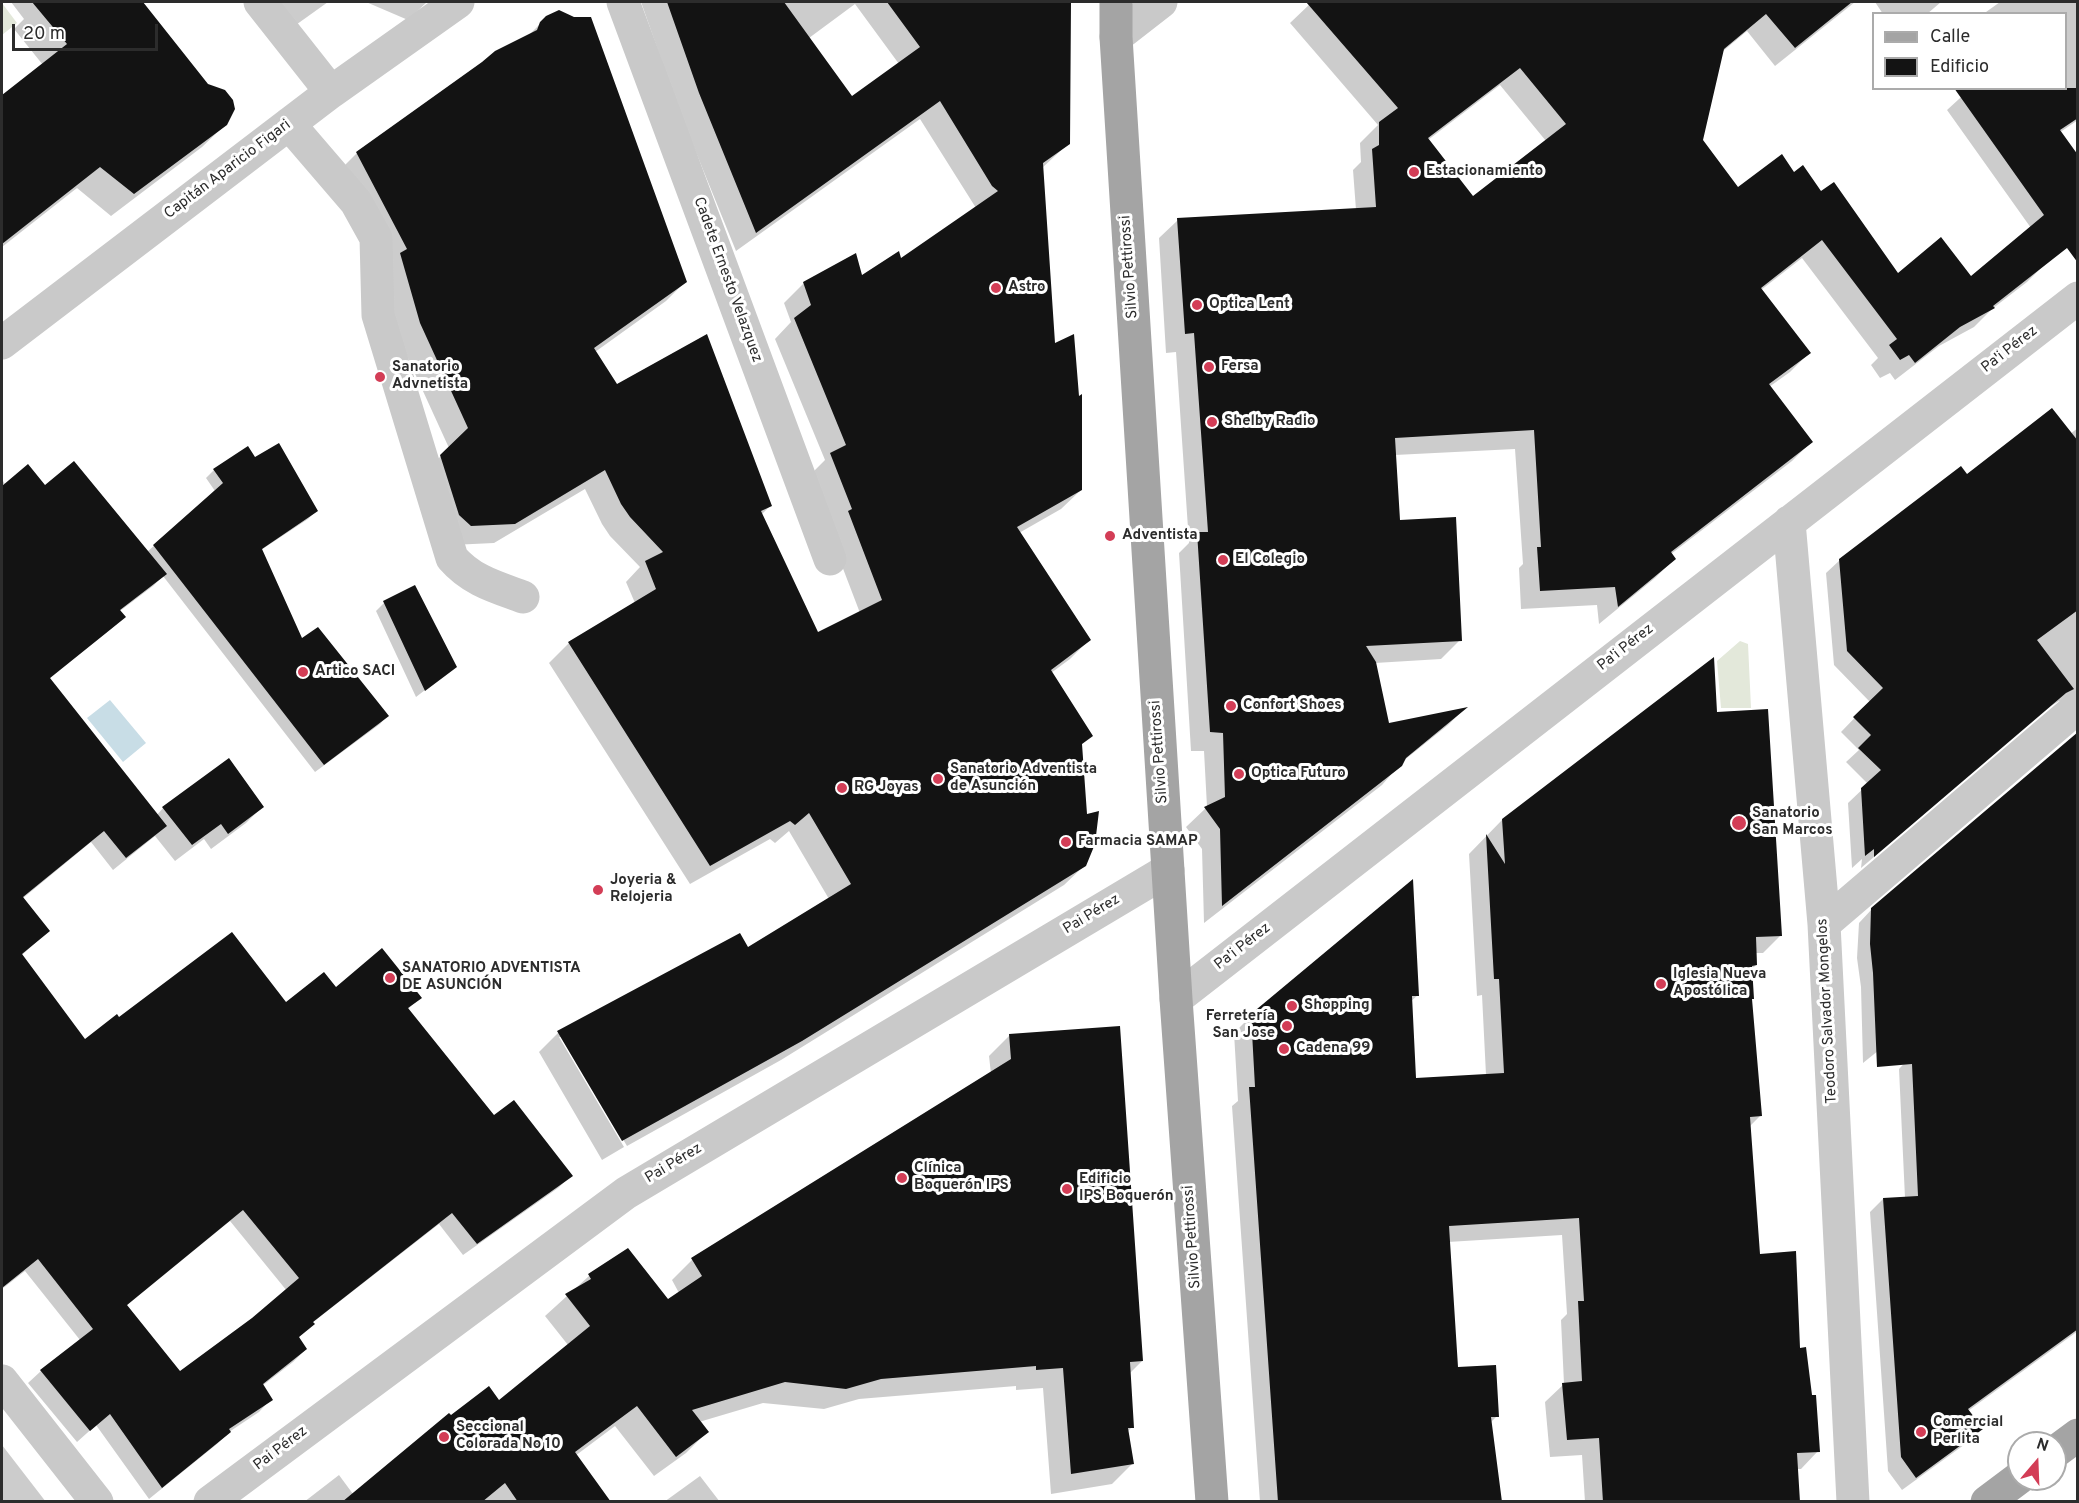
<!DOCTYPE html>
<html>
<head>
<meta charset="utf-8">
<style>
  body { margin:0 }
  #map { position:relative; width:2079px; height:1503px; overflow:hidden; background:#fff; font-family:Overpass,sans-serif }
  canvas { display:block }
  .frame { position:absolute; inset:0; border:3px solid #2c2c2c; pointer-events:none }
  .legend { position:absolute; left:1872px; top:12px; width:195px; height:78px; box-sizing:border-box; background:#fff; border:2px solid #ababab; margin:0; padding:8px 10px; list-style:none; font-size:18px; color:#2c2c2c }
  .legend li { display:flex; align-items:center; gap:12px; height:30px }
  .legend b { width:30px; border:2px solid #ababab }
  .north { position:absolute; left:2007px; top:1431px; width:60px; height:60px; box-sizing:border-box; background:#fff; border:2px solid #ababab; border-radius:50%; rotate:19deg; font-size:16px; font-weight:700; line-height:24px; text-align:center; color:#2c2c2c }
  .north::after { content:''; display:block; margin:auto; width:21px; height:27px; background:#d33d56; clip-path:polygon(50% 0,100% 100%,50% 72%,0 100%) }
  .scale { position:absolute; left:12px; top:24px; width:146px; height:27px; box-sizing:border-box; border:3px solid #2c2c2c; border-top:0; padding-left:8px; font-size:18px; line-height:21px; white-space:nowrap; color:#2c2c2c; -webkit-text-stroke:4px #fff; paint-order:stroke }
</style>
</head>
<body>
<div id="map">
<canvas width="2079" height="1503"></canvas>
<div class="frame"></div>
<ul class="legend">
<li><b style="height:8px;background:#a4a4a4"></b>Calle</li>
<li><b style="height:16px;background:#131313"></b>Edificio</li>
</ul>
<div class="north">N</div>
<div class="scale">20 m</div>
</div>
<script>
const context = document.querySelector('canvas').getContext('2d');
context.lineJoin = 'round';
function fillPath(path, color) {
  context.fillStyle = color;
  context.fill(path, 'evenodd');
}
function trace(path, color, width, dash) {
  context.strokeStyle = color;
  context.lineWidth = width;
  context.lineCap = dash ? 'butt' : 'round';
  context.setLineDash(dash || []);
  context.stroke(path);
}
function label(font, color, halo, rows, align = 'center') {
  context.font = font + ' Overpass,sans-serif';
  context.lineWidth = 6;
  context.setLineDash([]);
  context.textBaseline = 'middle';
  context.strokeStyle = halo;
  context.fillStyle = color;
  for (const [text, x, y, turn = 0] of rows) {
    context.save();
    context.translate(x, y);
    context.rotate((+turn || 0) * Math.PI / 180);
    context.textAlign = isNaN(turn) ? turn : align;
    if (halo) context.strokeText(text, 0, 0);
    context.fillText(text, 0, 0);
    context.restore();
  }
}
fillPath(new Path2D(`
  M2,3l15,20 -15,12z
  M1740,641l8,3 3,64h-30l-4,-47z`), '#e3e8da');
fillPath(new Path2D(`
  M110,700l36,43 -23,19 -36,-44z`), '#c8dde6');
fillPath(new Path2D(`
  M11,2h130l66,83 19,39 -24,23 -91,69 -34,-28 -75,59v-150l41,-32 -29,-36 10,-10z
  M275,2h53l-35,25z
  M366,2h61l-19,18z
  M641,2h428v141l-27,25 12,177 27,145 -20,19 -42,24 70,107 -19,19 -19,14 40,62 -11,11 5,119 -21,20 -283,175 -154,86 -65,-109h-3l65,110 -22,13 -63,-108 19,-19 189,-84 82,-50 -40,-68 -14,12 -5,-4 -80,45 -141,-221 20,-20 66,-40 -9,-21 14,-15 -30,-31 -8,-12 -17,-35 -91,54 -42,2 -31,-69 28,-28 -48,-105 -64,-170 19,-19 127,-91 44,-26 20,-20 139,264 -20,20 -71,51 21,34 154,120 -9,9 57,119 42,-21 -31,-81 -18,-58 14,-14 -50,-121 16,-17 -7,-19 20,-20 58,-5 38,-18 76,-52 -56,-89 -184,132 -56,-138zM855,4l44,60 -48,34 -42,-60z
  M1312,2h543l-80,64 -28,-35 -25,21 -20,88 36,49 56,-15 27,19 77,82 73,4 60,-51 -84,-118 24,-22h95v-74h-82l2,-2 14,-10h78v118l-19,13 -13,130 -19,19 -35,27 -18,18 -35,19 -44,34 -5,-7 -10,5 -9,-13 7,-7 -76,-100 -41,32 48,63 -19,19 -21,15 42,55 -19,19 -121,93 3,5 -19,19 -56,46 -2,-19 -76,4 -2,-41 4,-4 -8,-115 -120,6 4,66 61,119 -19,19 -66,4 13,62 76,-16 -16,16 -46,37 -20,23 -178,138 -2,-74 -16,-22 21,-20 -3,-56h-13l-12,-198 10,-10 -13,-191 -10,1 -7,-115 19,-18 178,-10 -3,-40 8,-8 -1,-19 18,-18 -88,-102zM1500,85l46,56 -73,57 -45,-58z
  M1875,2h66l-14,12h-44z
  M2078,428v279l-19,-6 -8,5 -190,162 1,-9 -10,9 -4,-65 20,-19 -22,-22 13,-12 -18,-18 29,-30 -36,-37 -8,-92 14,-13 126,-84 104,-42z
  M255,459l61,52 -8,8 -47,31 41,91 85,75 -7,8 -65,48 -152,-196 -10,10 -33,25 4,6 -13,12 -62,50 108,136 6,-7 99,-1 -16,16 -35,26 -7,-10 -29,22 -20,-25 -42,34 -22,-28 -69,57 26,32 -26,24 62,86 35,-22 167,-15 50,-15 84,8 -13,13 86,108 78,58 -13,12 -95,67 -24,-31 -127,99 -14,15 8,11 -13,13 -31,24 9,13 -12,13 -30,20 -12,12 -68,55 -53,-74 -19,17 -49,-59 13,-12 39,-31 -55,-69 -23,18v-807l1,-1 2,3 40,3 102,65 68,-61 -9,-13 8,-8zM230,1221l57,70 -34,28 -73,54 -54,-67z
  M384,603l71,64 -39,30 -40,-86z
  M1716,714l65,221 -18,18h-8l1,12 -5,5 2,28 -2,3 9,115 -10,10 8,129 41,94 19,102 -17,18h-4l2,33h-214l-3,-47 -32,2 -5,-55 19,-18 -3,-64 6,-6 -5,-79 -114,7 8,127 41,47 -7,7 10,79h-240l-28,-396 6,-5 -4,-68 18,-18 166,-20 -8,7 4,78 72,-5 -4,-80 -5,1 -8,-142 33,-34z
  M2078,890l-215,173 -2,-76 -4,-29 2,-35 13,-14z
  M2078,967v364l-110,80 13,18 -13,13 -66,48 -14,-19 -18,-259 13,-13 22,-1 -6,-129 13,-14z
  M1010,1035l132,326 -13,13 3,53 -5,5 6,31 -21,21 -61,10 -8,-106 -27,2v-4l-157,13 -35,10 -61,-6 -64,19 8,10 -21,21 -32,23 -39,-50 -40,30 34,46h-305l35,-27 14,19 97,-76 49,-16 69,-57 -23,-29 44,-40 39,-26 40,51 11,-8 -7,-13 20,-20 299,-186 -2,-18z
  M2,1445l44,57h-44z
  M700,1476l20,26h-56z`), '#0003');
fillPath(new Path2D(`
  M32,2h111l65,82 17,6 8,10 2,9 -8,16 -93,69 -34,-27 -98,77v-149l65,-51z
  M667,2h117l68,94 68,-49 -33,-45h184l-1,142 -27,19 12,180 19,-9 5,62 3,-2v96l-65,37 74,113 -40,30 42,66 -11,8 5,70 12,-3 -4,33 -9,22 -284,175 -180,100 -65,-110 183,-98 8,14 103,-63 -42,-71 -14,12 -5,-4 -80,45 -142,-224 88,-53 -11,-28 18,-9 -33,-35 -9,-13 -16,-34 -90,54 -44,2 -12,-11 -19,-60 28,-27 -48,-105 -20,-70 7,-4 -51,-97 126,-90 13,-11 42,-21 3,-8 6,-6 13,-6 15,7h17l96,265 -93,66 23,36 90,-50 65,172 -11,5 57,121 64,-32 -34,-89 4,-2 -22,-56 16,-8 -52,-127 17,-13 -8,-23 53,-29 6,22 37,-24 2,7 97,-67 -6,-5 -52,-85 -184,132 -57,-140z
  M1306,2h546l-57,46 -29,-34 -42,35 -21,91 35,47 44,-33 12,18 9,-7 18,26 13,-9 64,91 43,-36 30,39 73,-61 -90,-127h124v30l-18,12 18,25v108l-11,-15 -74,58 2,2 -35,19 -45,36 -6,-8 -9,5 -11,-15 8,-6 -75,-99 -61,48 50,65 -42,31 44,58 -142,110 5,7 -58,48 -3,-20 -75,4 -3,-44h4l-7,-117 -139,8 5,82 56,-3 6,124 -96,5 10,16 13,61 79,-16 -62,51 -4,8 -180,140 -2,-77 -16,-22 21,-10 -2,-64 -13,-1 -13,-200h11l-14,-199 -9,1 -8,-116 199,-11 -4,-58 7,-4v-23l19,-14zM1520,68l46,56 -93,72 -45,-58z
  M2052,408l26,33v169l-41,30 37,49 -8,4 -192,164v-8l-9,7 -4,-68 20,-18 -23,-22 13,-13 -18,-18 30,-29 -36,-37 -8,-92 122,-93 6,8z
  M279,443l39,68 -56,38 40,89 16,-11 71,89 -65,49 -171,-220 70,-62 -10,-14 35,-23 7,11z
  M74,461l93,113 -47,36 6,7 -76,61 117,148 -41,32 -22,-27 -81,66 27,34 -28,23 63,85 32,-25 2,3 113,-85 54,70 38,-30 12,15 46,-39 40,50 -14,10 86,107 20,-15 59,76 -96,68 -25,-31 -139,109 2,2 -16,13 8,12 -44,35 10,16 -44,29 2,3 -69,56 -52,-74 -20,17 -50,-61 53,-41 -55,-70 -36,29v-802l26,-22 17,21zM243,1210l56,68 -47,40 -72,53 -53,-66z
  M415,585l42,82 -32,24 -42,-90z
  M1714,657l3,55 51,-3 14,227 -26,1 1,28 -5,1 2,33h-2l10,117 -12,1 10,137 36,-3 4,97 6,-1 6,48h4l4,57 -23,1 3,49h-197l-4,-64 -32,2 -5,-57 20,-2 -4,-80h6l-5,-83 -130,8 9,141 38,-2 3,52h-8l11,85h-224l-29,-415h6l-4,-73 162,-135 6,117h-7l4,82 88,-5 -5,-94h-5l-8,-145 19,30 -3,-45z
  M2078,732v597l-110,80 15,20 -67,49 -15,-21 -18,-259 35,-2 -6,-132 -35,3 -4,-94 -3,-29 1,-36z
  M229,758l35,49 -36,27 -7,-10 -29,21 -30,-38z
  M1120,1026l23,335 -13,1 4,66h-6l6,36 -63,10 -8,-106 -27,2v-4l-155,13 -35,10 -61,-7 -93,28 17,22 -33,25 -39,-51 -62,46 36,50h-93l-13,-19 -23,19h-140l107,-89 2,2 38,-29 10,14 91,-74 -25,-32 26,-15 -3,-5 40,-26 40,51 34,-23 -11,-18 320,-199 -2,-25z`), '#131313');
trace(new Path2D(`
  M260,2l71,90
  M623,2l207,557
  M1116,37l45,-35
  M289,124l67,78 20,36 2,77 74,243c20,23 44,29 71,39
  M2,343l329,-251 127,-90
  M1789,522l35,402 29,578
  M1824,924l254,-217
  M1176,999l902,-701
  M2,1381l95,121
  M210,1502l416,-309 542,-323`), '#c9c9c9', 33);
trace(new Path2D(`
  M1116,2v35l60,962 36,503
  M2055,1452l23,-17
  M1987,1502l32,-24`), '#a4a4a4', 33);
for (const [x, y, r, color] of [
  [1414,172,6,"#d33d56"],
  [996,288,6,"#d33d56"],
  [1197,305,6,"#d33d56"],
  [1209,367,6,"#d33d56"],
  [380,377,6,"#d33d56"],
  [1212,422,6,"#d33d56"],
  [1110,536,6,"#d33d56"],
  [1223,560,6,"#d33d56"],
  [303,672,6,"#d33d56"],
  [1231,706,6,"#d33d56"],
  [1239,774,6,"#d33d56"],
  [938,779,6,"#d33d56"],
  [842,788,6,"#d33d56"],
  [1739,823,8,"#d33d56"],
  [1066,842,6,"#d33d56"],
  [598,890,6,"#d33d56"],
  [390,978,6,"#d33d56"],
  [1661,984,6,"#d33d56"],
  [1292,1006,6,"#d33d56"],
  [1287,1026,6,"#d33d56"],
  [1284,1049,6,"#d33d56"],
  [902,1178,6,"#d33d56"],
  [1067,1189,6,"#d33d56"],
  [1921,1432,6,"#d33d56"],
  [444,1437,6,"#d33d56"]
]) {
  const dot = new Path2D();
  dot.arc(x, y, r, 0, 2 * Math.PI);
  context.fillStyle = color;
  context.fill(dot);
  trace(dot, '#fff', 2);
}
label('15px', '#2c2c2c', '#fff', [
  ["Capitán Aparicio Figari",228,170,-37],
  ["Silvio Pettirossi",1130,267,-94],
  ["Cadete Ernesto Velazquez",727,280,70],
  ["Pa'i Pérez",2010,350,-38],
  ["Pa'i Pérez",1626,648,-38],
  ["Silvio Pettirossi",1160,752,-94],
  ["Pai Pérez",1092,915,-31],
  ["Pa'i Pérez",1243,947,-38],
  ["Teodoro Salvador Mongelos",1828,1011,-93],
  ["Pai Pérez",674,1164,-31],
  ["Silvio Pettirossi",1193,1237,-94],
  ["Pai Pérez",281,1449,-37]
]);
label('bold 15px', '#2c2c2c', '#fff', [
  ["Estacionamiento",1426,172],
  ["Astro",1008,288],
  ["Optica Lent",1209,305],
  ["Fersa",1221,367],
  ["Sanatorio",392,368],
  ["Advnetista",392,385],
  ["Shelby Radio",1224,422],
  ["Adventista",1122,536],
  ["El Colegio",1235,560],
  ["Artico SACI",315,672],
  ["Confort Shoes",1243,706],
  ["Sanatorio Adventista",950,770],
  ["de Asunción",950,787],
  ["Optica Futuro",1251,774],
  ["RG Joyas",854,788],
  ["Sanatorio",1752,814],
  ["San Marcos",1752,831],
  ["Farmacia SAMAP",1078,842],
  ["Joyeria &",610,881],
  ["Relojeria",610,898],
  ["SANATORIO ADVENTISTA",402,969],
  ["DE ASUNCIÓN",402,986],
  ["Iglesia Nueva",1673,975],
  ["Apostólica",1673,992],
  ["Shopping",1304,1006],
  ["Ferretería",1275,1017,"right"],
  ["San Jose",1275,1034,"right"],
  ["Cadena 99",1296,1049],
  ["Clínica",914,1169],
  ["Boquerón IPS",914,1186],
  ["Edificio",1079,1180],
  ["IPS Boquerón",1079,1197],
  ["Comercial",1933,1423],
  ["Perlita",1933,1440],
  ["Seccional",456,1428],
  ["Colorada No 10",456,1445]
], 'left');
</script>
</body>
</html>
